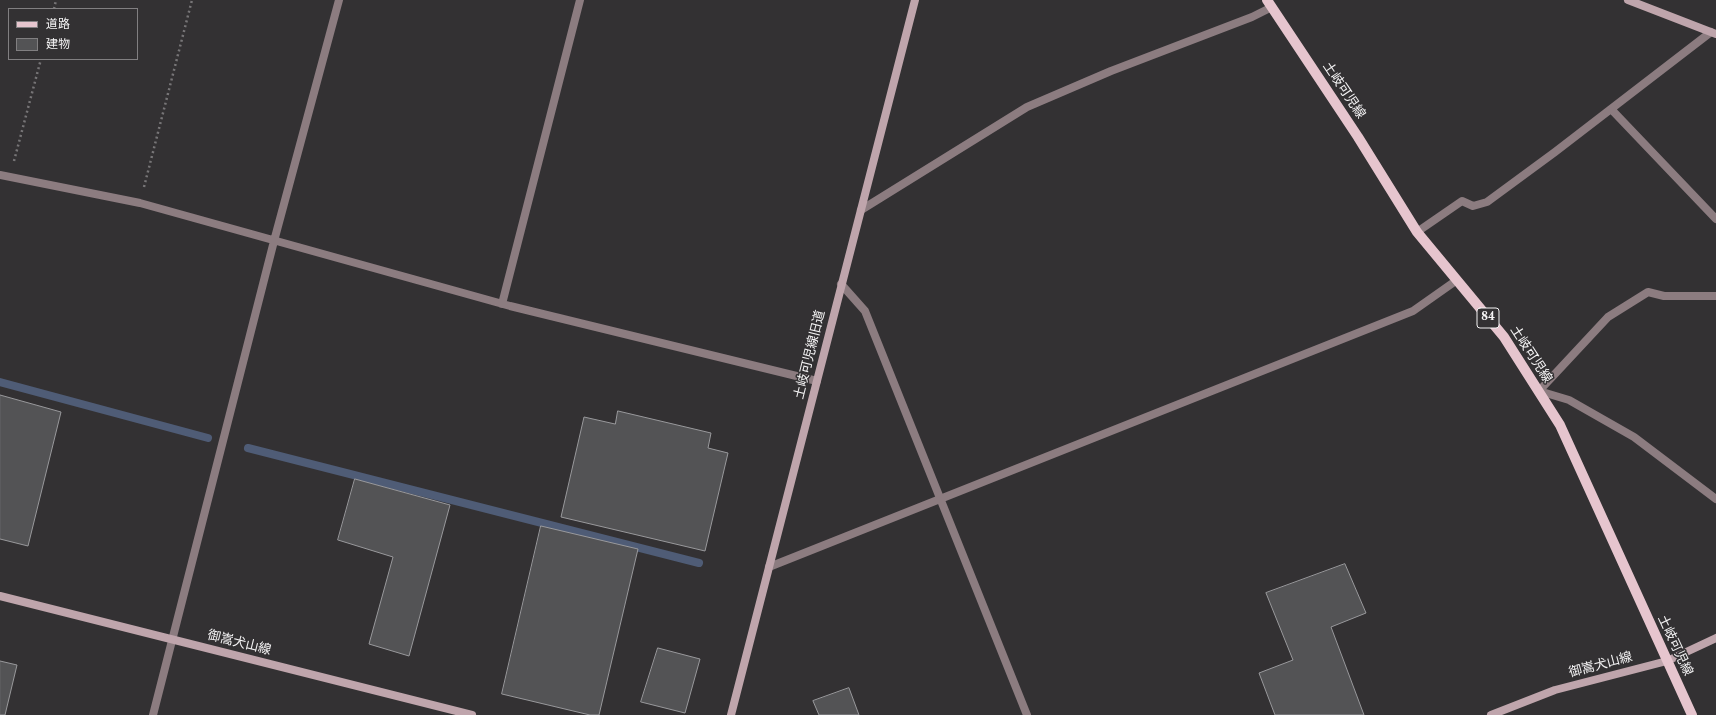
<!DOCTYPE html>
<html>
<head>
<meta charset="utf-8">
<style>
  body { margin:0 }
  #map { position:relative; width:1716px; height:715px; overflow:hidden; background:#333133; font-family:Spectral,"Noto Sans JP",serif }
  canvas { display:block }
  .legend { position:absolute; left:8px; top:8px; width:130px; height:52px; box-sizing:border-box; background:#333133; border:1px solid #817f81; margin:0; padding:5px 7px; list-style:none; font-size:12px; color:#f5f4f5 }
  .legend li { display:flex; align-items:center; gap:8px; height:20px }
  .legend b { width:20px; border:1px solid #817f81 }
</style>
</head>
<body>
<div id="map">
<canvas width="1716" height="715"></canvas>
<ul class="legend">
<li><b style="height:5px;background:#e6c5ce"></b>道路</li>
<li><b style="height:11px;background:#535355"></b>建物</li>
</ul>
</div>
<script>
const context = document.querySelector('canvas').getContext('2d');
context.lineJoin = 'round';
function trace(path, color, width, dash) {
  context.strokeStyle = color;
  context.lineWidth = width;
  context.lineCap = dash ? 'butt' : 'round';
  context.setLineDash(dash || []);
  context.stroke(path);
}
function fillPath(path, color) {
  context.fillStyle = color;
  context.fill(path, 'evenodd');
}
function label(font, color, halo, rows, align = 'center') {
  context.font = font + ' Spectral,"Noto Sans JP",serif';
  context.lineWidth = 3;
  context.setLineDash([]);
  context.textBaseline = 'middle';
  context.strokeStyle = halo;
  context.fillStyle = color;
  for (const [text, x, y, turn = 0] of rows) {
    context.save();
    context.translate(x, y);
    context.rotate((+turn || 0) * Math.PI / 180);
    context.textAlign = isNaN(turn) ? turn : align;
    if (halo) context.strokeText(text, 0, 0);
    context.fillText(text, 0, 0);
    context.restore();
  }
}
trace(new Path2D(`
  M0,382l208,56
  M248,448l451,115`), '#4f5c76', 8);
const building = new Path2D(`
  M0,395l61,17 -33,134 -28,-7z
  M618,411l93,22 -3,15 20,5 -23,98 -144,-34 23,-100 31,7z
  M355,479l95,26 -41,151 -40,-12 24,-87 -55,-17z
  M541,526l97,23 -39,166h-9l-88,-21z
  M1345,564l21,49 -35,14 33,88h-89l-16,-42 34,-13 -27,-67z
  M658,648l42,11 -15,54 -44,-11z
  M0,661l17,4 -12,50h-5z
  M849,688l10,27h-40l-6,-14z`);
fillPath(building, '#535355');
trace(building, '#99999c', 1);
trace(new Path2D(`
  M54,9l2,-9
  M14,161l27,-102
  M144,187l48,-187`), '#777577', 2.5, [2, 3]);
trace(new Path2D(`
  M1611,109l105,110
  M0,175l140,28 370,103 307,75
  M861,210l166,-103 84,-36 141,-54 20,-10
  M1417,232l45,-31 11,5 14,-4 68,-50 156,-120
  M841,284l24,27 162,404
  M1716,296h-52l-16,-4 -40,25 -69,74 30,9 65,37 82,62
  M502,304l78,-304
  M769,567l644,-256 44,-31
  M153,715l121,-474 65,-241`), '#8c7c80', 8);
trace(new Path2D(`
  M1628,0l88,34
  M0,596l472,119
  M731,715l184,-715
  M1491,715l64,-25 112,-29 49,-23`), '#bfa5ac', 8);
trace(new Path2D(`
  M1267,0l91,137 59,95 87,105 56,88 132,290`), '#e6c5ce', 10);
for (const [x, y, w] of [
  [1488,318,22]
]) {
  const box = new Path2D();
  box.roundRect(x - w / 2, y - 10, w, 20, 3);
  context.fillStyle = '#333133';
  context.fill(box);
  trace(box, '#f5f4f5', 1);
}
label('bold 12px', '#f5f4f5', null, [
  ["84",1488,318]
]);
label('13px', '#f5f4f5', '#333133', [
  ["土岐可児線",1343,91,56],
  ["土岐可児線旧道",811,355,-76],
  ["土岐可児線",1530,355,57],
  ["御嵩犬山線",239,644,14],
  ["土岐可児線",1674,646,65],
  ["御嵩犬山線",1601,666,-15]
]);
</script>
</body>
</html>
